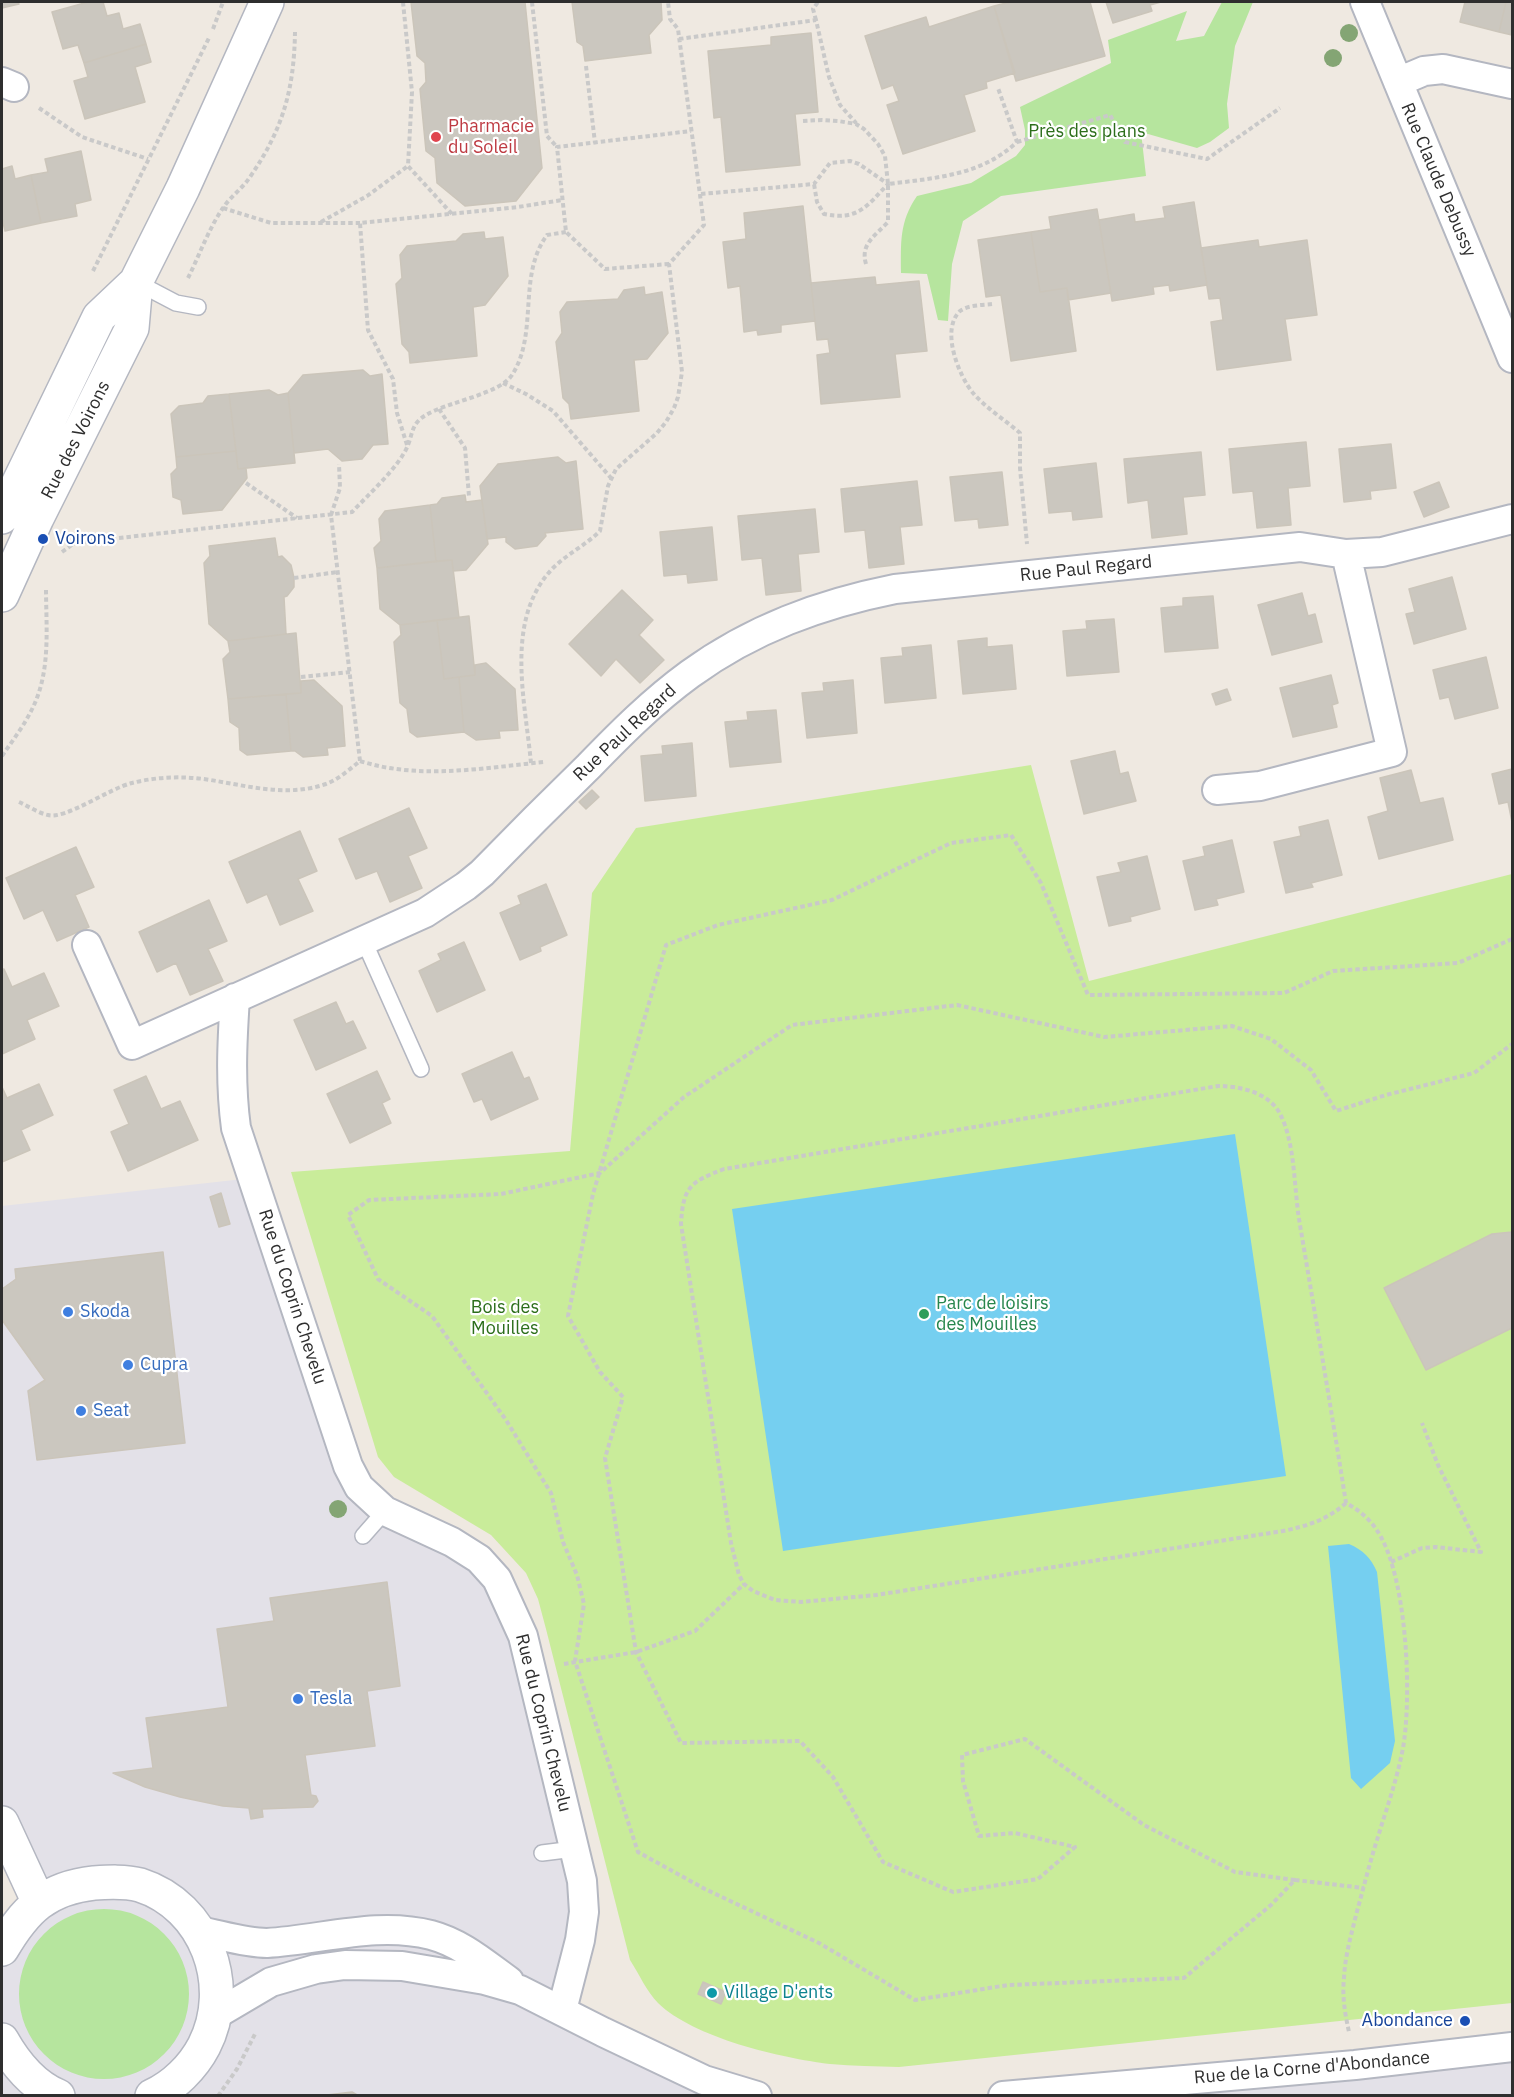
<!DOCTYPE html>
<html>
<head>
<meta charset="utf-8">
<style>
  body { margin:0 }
  #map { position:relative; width:1514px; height:2097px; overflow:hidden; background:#efe9e1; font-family:"IBM Plex Sans",sans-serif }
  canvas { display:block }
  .frame { position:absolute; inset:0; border:3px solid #2e2e2e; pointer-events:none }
</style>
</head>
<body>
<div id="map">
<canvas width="1514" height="2097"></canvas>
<div class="frame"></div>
</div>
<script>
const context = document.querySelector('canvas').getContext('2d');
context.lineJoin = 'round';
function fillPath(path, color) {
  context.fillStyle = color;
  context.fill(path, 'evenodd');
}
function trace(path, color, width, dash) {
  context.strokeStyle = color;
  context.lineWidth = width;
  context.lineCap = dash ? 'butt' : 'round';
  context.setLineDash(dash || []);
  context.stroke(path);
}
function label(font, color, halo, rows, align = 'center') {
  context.font = font + ' "IBM Plex Sans",sans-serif';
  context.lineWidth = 4.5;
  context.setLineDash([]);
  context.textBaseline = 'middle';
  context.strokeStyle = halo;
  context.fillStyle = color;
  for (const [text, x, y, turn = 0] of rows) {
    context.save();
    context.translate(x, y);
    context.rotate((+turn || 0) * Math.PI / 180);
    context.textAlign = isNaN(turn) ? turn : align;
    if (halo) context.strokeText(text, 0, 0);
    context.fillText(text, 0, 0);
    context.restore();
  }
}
fillPath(new Path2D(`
  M252,1178l96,288 149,113 85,302 -20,129 195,85h-755v-168l27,-42 -27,-64v-615z
  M1512,2047v48l-509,1z`), '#e3e1e8');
fillPath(new Path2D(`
  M1222,2h31l-18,44 -8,58 2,24 -19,14 -13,6 -56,-16 5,44 -145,20 -38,25 -11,43 -4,57 -10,-1 -11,-46 -26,-1c0,-30 -2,-51 16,-77l54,-13 45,-27 9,-11v-15l-5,-23 91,-44 -3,-23 79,-29 -11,30 28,-5z
  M19 1994a85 85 0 1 1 170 0a85 85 0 1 1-170 0Z`), '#b6e59e');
fillPath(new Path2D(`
  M1031,765l58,216 423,-107v1129l-613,64c-23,-1 -46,-1 -69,-3 -49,-6 -136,-26 -172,-61 -11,-11 -19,-29 -28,-43l-84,-331 -8,-30 -12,-26 -35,-38 -97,-58 -16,-20 -87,-285 279,-21 22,-258 44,-65z`), '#c9ec9a');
fillPath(new Path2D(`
  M1235,1134l51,342 -503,75 -51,-342z
  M1349,1544c14,6 22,14 28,28l18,169 -5,22 -29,26 -10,-11 -23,-232z`), '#75cff0');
const building = new Path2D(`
  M2,2h16l1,2 -17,4z
  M88,2h15l4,14 12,-3 4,16 17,-5 6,20 -62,19 -6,-18 -15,4 -11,-37z
  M411,2h114l17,166 -26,33 -51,5 -28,-23 -2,-25 -9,-7 -6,-62 6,-7 -1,-19 -8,-7z
  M572,2h89l1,18 -13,15 2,18 -66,8 -2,-15 -6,-4z
  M1010,2h80l15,54 -89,25 -22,-75z
  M1106,2h55l-11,3 2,6 -39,12z
  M1465,2h41l-7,30 -39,-10z
  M1506,2h6v33l-13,-3z
  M994,6l21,67 -29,9 1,6 -23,7 11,36 -72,23 -16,-49 12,-4 -6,-16 -11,4 -17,-53 61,-19 3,10z
  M811,33l7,79 -23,2 5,51 -74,7 -5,-55 -7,1 -6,-67 63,-6v-8z
  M146,44l5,18 -16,5 10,35 -60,17 -11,-38 14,-4 -4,-14z
  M81,151l10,49 -16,4 2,12 -36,7 -10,-48 17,-3 -3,-13z
  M12,166l3,13 16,-4 10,48 -36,8 -3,-13v-49z
  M1194,202l13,83 -37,6 -1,-6 -16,2 1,7 -42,7 -13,-81 35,-6 1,8 30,-4 -2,-11z
  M803,206l12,115 -34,4v7l-23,3 -1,-5 -13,2 -4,-46 -12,2 -5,-46 23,-3 -2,-26z
  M1097,209l14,84 -43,7 -1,-12 -27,4 -9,-60 20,-3 -2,-12z
  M484,232l1,7 18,-2 5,39 -23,29 -12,2 4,49 -67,7 -1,-11 -7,-8 -6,-60 6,-6 -2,-23 7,-9 49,-5 7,-7z
  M1031,232l9,60 27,-4 9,63 -65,10 -10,-66 -15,2 -8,-57z
  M1258,240l1,7 48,-7 10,75 -32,4 6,41 -74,10 -6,-48 12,-2 -3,-22 -11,1 -8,-51z
  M875,277l1,8 43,-4 8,70 -32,3 5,43 -79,7 -4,-49 13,-2 -2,-14 -11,1 -6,-57z
  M644,287l1,8 17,-3 6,41 -21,26 -13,1 5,51 -68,8 -2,-15 -6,-6 -7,-56 6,-9 -2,-21 7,-10 51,-3 6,-9z
  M363,370l7,6 12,-2 6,70 -15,1 -11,14 -20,2 -14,-12 -34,4 -6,-60 15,-18z
  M269,390l9,5 10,-2 7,70 -57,6 -9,-75z
  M229,394l7,57 -60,6 -5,-43 8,-8 24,-3 5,-7z
  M1306,442l4,44 -22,2 3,37 -34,3 -4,-37 -20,2 -4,-44z
  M1391,444l5,44 -26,3 1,8 -27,3 -5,-53z
  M236,451l2,18 8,-1 1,10 -25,32 -39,4 -2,-14 -8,-3 -2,-23 6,-6 -1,-11z
  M1201,452l4,43 -22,2 4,37 -35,4 -4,-38 -20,3 -4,-44z
  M558,457l8,6 10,-2 7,68 -38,4 1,3 -9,10 -22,3 -9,-7v-5l-19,2 -7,-53 18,-22z
  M1096,463l6,54 -29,3 -1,-9 -23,2 -5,-44z
  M1002,472l6,53 -29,3 -1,-9 -23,2 -5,-44z
  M917,481l5,44 -22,2 4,37 -35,4 -4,-38 -20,2 -4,-43z
  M1439,482l10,25 -25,10 -10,-25z
  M465,495l1,7 16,-2 6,44 -22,26 -13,1 -1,-11 -16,1 -6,-56 7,-1 5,-6z
  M430,505l6,56 -59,7 -3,-20 7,-7 -2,-22 6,-8z
  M815,509l4,43 -21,2 3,37 -35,4 -4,-37 -20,2 -4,-44z
  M712,527l5,53 -29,3 -1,-9 -23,2 -4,-44z
  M275,538l3,19 4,-1 9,9 3,13v9l-7,9 -3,1 2,37 -58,7 -19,-17 -5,-61 6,-7 -1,-10z
  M452,560l7,58 -59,7 -20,-16 -3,-41z
  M1452,577l14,52 -52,15 -8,-30 9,-2 -6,-23z
  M622,590l31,30 -14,15 25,25 -24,23 -24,-24 -15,17 -32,-32z
  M1302,593l6,23 7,-2 7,28 -50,13 -14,-50z
  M1213,596l5,52 -53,4 -4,-44 22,-2v-8z
  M469,616l6,59 -31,4 -7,-59z
  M1114,619l5,53 -52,4 -4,-45 24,-2 -1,-8z
  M437,620l7,59 15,-2 5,55 -47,5 -7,-5 -3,-23 -7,-6 -6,-61 7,-7 -1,-10z
  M296,633l5,60 -73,6 -5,-40 7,-7 -2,-11z
  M987,638v9l25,-2 4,44 -53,5 -5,-53z
  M931,645l5,53 -51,5 -4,-45 22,-2 -1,-8z
  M1486,657l12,51 -43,11 -6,-22 -9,2 -7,-29z
  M486,663l29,26 3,41 -19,1 1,7 -24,2 -12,-8 -5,-55 16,-2v-10z
  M1331,675l7,28 -6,2 5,22 -44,10 -13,-49z
  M314,680l28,26 3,40 -18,2 1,7 -25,2 -8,-6h-4l-5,-57 15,-1v-12z
  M853,680l4,53 -50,5 -5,-45 22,-2 -1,-8z
  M1227,689l4,11 -15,5 -4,-11z
  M286,694l5,57 -44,4 -7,-5 -1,-22 -9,-6 -2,-23z
  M776,710l5,52 -51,5 -5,-45 23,-2 -1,-8z
  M692,743l4,53 -51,5 -4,-45 22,-2 -1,-8z
  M1115,751l5,23 8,-2 8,29 -52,13 -13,-53z
  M1512,769v53l-4,-20 -9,2 -7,-30z
  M1411,770l9,33 23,-5 10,42 -74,19 -11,-42 20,-6 -8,-33z
  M592,790l7,7 -13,12 -7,-7z
  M409,808l18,40 -19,8 14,32 -32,14 -13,-31 -21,8 -17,-40z
  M1328,820l14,55 -31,8 2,4 -27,6 -12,-51 27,-6 -2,-9z
  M300,831l17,40 -19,8 15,32 -33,14 -13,-31 -20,9 -18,-41z
  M1232,840l12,52 -28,7 2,6 -23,5 -12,-49 22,-5 -2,-9z
  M76,847l18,40 -19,8 14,32 -32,14 -14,-31 -19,9 -18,-41z
  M1147,856l13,53 -30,8 1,4 -22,5 -12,-49 24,-5 -3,-9z
  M546,884l21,51 -27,12 1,4 -21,9 -20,-47 21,-9 -3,-8z
  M209,900l18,41 -19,8 15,32 -33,14 -14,-32 -19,9 -18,-40z
  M464,942l21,48 -48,22 -18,-41 22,-11 -3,-6z
  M4,969l8,18 32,-14 15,33 -32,14 8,19 -33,15v-84z
  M336,1002l10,22 7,-3 13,27 -50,22 -22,-50z
  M512,1052l12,27 5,-2 9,22 -47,21 -9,-21 -8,3 -12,-28z
  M377,1071l13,28 -8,4 9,20 -41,20 -23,-49z
  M146,1076l15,33 19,-8 18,39 -70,31 -17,-39 18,-8 -15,-34z
  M39,1084l14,31 -32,15 9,20 -28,12v-75l5,11z
  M221,1193l9,31 -11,3 -9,-30z
  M1512,1232v96l-86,42 -42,-82 108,-54z
  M163,1252l22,191 -148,17 -9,-69 17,-11 -43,-60v-31l14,-10 -1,-10z
  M387,1582l13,104 -33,5 8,55 -70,9 6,40 5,1 2,5 -5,6 -51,2 1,8 -12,2 -2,-11 -26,-2 -43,-9 -35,-10 -32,-14 40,-5 -7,-50 82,-11 -11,-78 57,-8 -4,-23z
  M703,1982l23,10 -5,12 -23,-10z
  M352,2092l7,4h-33l1,-1z`);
fillPath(building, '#cbc7bf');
trace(building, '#cbc5ba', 1.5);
const service = new Path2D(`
  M136,282l40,21 22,4
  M364,941l57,128
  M363,1536l22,-25
  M542,1853l32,-4`);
const minor = new Path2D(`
  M1365,2l147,356
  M2,82l12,5
  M1398,82l26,-11 19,-2 69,15
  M1217,790l43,-4 132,-34 -46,-198
  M87,945l45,100 293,-132 41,-27 16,-13c35,-36 71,-72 107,-107 32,-33 64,-65 101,-92 62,-45 130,-70 205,-85l405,-42 46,7 36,-2 130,-33
  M235,998c-3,44 -5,86 1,130l112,338 11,21 26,24 67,31 27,17 18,20 26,57 59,245 2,31 -4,28 -18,70
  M199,1931c22,4 46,12 68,12 54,-3 110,-22 164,-8 30,8 53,28 78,46
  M215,2015l56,-33 45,-13 29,-4 57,1 83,14 35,10 83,42 101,48 53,16
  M1003,2096l352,-31 157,-18`);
const tertiary = new Path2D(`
  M2,517l97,-200 37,-35 47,-94 84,-186
  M2,595l35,-77 95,-190 4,-46
  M2,1823l37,80
  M2,1949c10,-17 21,-34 37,-46 16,-12 36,-18 55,-20 15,-1 31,-2 46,2 66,21 95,101 64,161 -11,21 -30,40 -52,50
  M2,2040c13,23 30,45 56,56`);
trace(service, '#b4b7c1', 18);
trace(minor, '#b4b7c1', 32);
trace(tertiary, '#b4b7c1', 36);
trace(new Path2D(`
  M403,2l9,90 -4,74 44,48
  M532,2l15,134 10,11
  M816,20l-3,-11 5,-7
  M213,29l10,-27
  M679,39l137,-19 13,57 11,28 16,18
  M586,66l9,77
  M39,108l43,29 66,22
  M803,121l19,-1 16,1 18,3 8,5 14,15 7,12 3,28c46,-6 93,-8 129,-42l-19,-54
  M1017,142l93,-27 15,27 82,17 73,-51
  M701,194l113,-10 16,-21 20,-2 9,3 29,20c-21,22 -30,37 -64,30l-7,-12 -3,-18
  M223,208l48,15h89
  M321,222l46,-26 41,-30
  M669,264l-64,5 -39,-37 -9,-85 134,-16
  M866,264c-6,-20 9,-28 22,-42v-37
  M93,271l117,-235
  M188,278c11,-22 21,-50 35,-70 7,-11 19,-19 27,-31 33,-48 44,-87 45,-145
  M992,304c-9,1 -24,1 -32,7 -20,19 -1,65 13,82 13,15 32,27 47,40v35l7,76
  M503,383l23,11 27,17 58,67
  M439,409l26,39 4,48
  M407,445l-10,-32 -4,-34 -25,-49 -8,-107 158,-16 44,-7
  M246,483l51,35
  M62,552l11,-8 19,-3 260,-29c16,-17 48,-46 56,-67 5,-13 4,-22 18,-30 21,-13 74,-21 86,-40 27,-42 5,-99 35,-140l19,-3
  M294,578l44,-6
  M301,677l49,-5
  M2,756c13,-19 28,-38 36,-61 12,-34 8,-72 8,-107
  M360,761c60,19 122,7 184,1
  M531,763c-6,-64 -27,-144 22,-195 14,-14 33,-23 47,-37l8,-45 8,-17 41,-36 9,-11 8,-14 4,-11 4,-25 -13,-108 35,-39 -26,-196 -8,-10 -2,-17
  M19,802c9,4 19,11 29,13 17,5 62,-27 84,-32 24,-6 48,-7 72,-4 41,6 82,19 122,5 13,-5 24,-15 34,-23l-29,-246 9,-27 -1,-24
  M1512,939l-54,24 -125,8 -49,22 -196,2 -47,-112 -30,-48 -60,8 -119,57 -114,25 -52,20 -73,249 -25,122 32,56 23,25 -18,61 31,194 45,91 119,-2 33,36 50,85 70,30 85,-13 37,-32 -60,-14 -36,3 -16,-55 -1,-26 63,-16 119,86 91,47 60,8 -24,25 -87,73 -176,7 -93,15 -96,-57 -114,-54 -67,-37 -63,-191 9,-57 -7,-29 -14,-33 -12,-49 -45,-73 -74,-104 -54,-37 -30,-64 21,-15 132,-6 99,-21 84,-76 108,-72 165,-20 147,32 128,-11 39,13 40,31 25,41 50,-16 88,-22 38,-29
  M1346,1503c-19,17 -39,23 -63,28l-407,64 -75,7 -26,-2 -22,-9 -9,-7 -5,-9 -8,-32 -50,-319c2,-37 9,-42 43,-55l494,-83c21,0 49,6 61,26 16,28 15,75 20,107 16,95 32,189 47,284 15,8 27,19 35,34 26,47 31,159 22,211 -6,32 -17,62 -26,92 -8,25 -14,50 -21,75 -5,21 -11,41 -12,63 -2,18 1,36 5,54
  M1391,1562l31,-14 14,-1 45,5 -43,-87 -16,-42
  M564,1664l72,-12 59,-21 49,-47
  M1295,1880l69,8
  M218,2096l19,-27 19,-37`), '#c9c9c9', 4, [4.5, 3]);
trace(service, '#fff', 15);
trace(minor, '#fff', 28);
trace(tertiary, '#fff', 33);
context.fillStyle = '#84a574';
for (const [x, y] of [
  [1349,33],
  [1333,58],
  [338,1509]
]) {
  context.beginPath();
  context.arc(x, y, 9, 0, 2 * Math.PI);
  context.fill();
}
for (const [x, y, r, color] of [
  [436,137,6,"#e0444e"],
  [43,539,6,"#1a4fb4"],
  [68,1312,6,"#3f7fe0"],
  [924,1314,6,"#2e9e5b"],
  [128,1365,6,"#3f7fe0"],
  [81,1411,6,"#3f7fe0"],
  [298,1699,6,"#3f7fe0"],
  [712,1993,6,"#0f9aa8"],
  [1465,2021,6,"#1a4fb4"]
]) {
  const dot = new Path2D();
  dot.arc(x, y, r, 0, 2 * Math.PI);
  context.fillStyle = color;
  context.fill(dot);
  trace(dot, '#fff', 2);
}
label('18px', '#be3a42', '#fff', [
  ["Pharmacie",448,127],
  ["du Soleil",448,148]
], 'left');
label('18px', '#2c6e1b', '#fff', [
  ["Près des plans",1087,132],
  ["Bois des",505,1308],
  ["Mouilles",505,1329]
]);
label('18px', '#2e2e2e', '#fff', [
  ["Rue Claude Debussy",1438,180,67],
  ["Rue des Voirons",76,440,-63],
  ["Rue Paul Regard",1086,569,-6],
  ["Rue Paul Regard",625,733,-43],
  ["Rue du Coprin Chevelu",292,1297,72],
  ["Rue du Coprin Chevelu",543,1723,76],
  ["Rue de la Corne d'Abondance",1312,2068,-5]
]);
label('18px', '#164399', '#fff', [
  ["Voirons",55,539],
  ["Abondance",1453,2021,"right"]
], 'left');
label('18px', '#27864d', '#fff', [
  ["Parc de loisirs",936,1304],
  ["des Mouilles",936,1325]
], 'left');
label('18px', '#366cbe', '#fff', [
  ["Skoda",80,1312],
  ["Cupra",140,1365],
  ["Seat",93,1411],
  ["Tesla",310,1699]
], 'left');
label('18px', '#0d838f', '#fff', [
  ["Village D'ents",724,1993]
], 'left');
</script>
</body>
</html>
